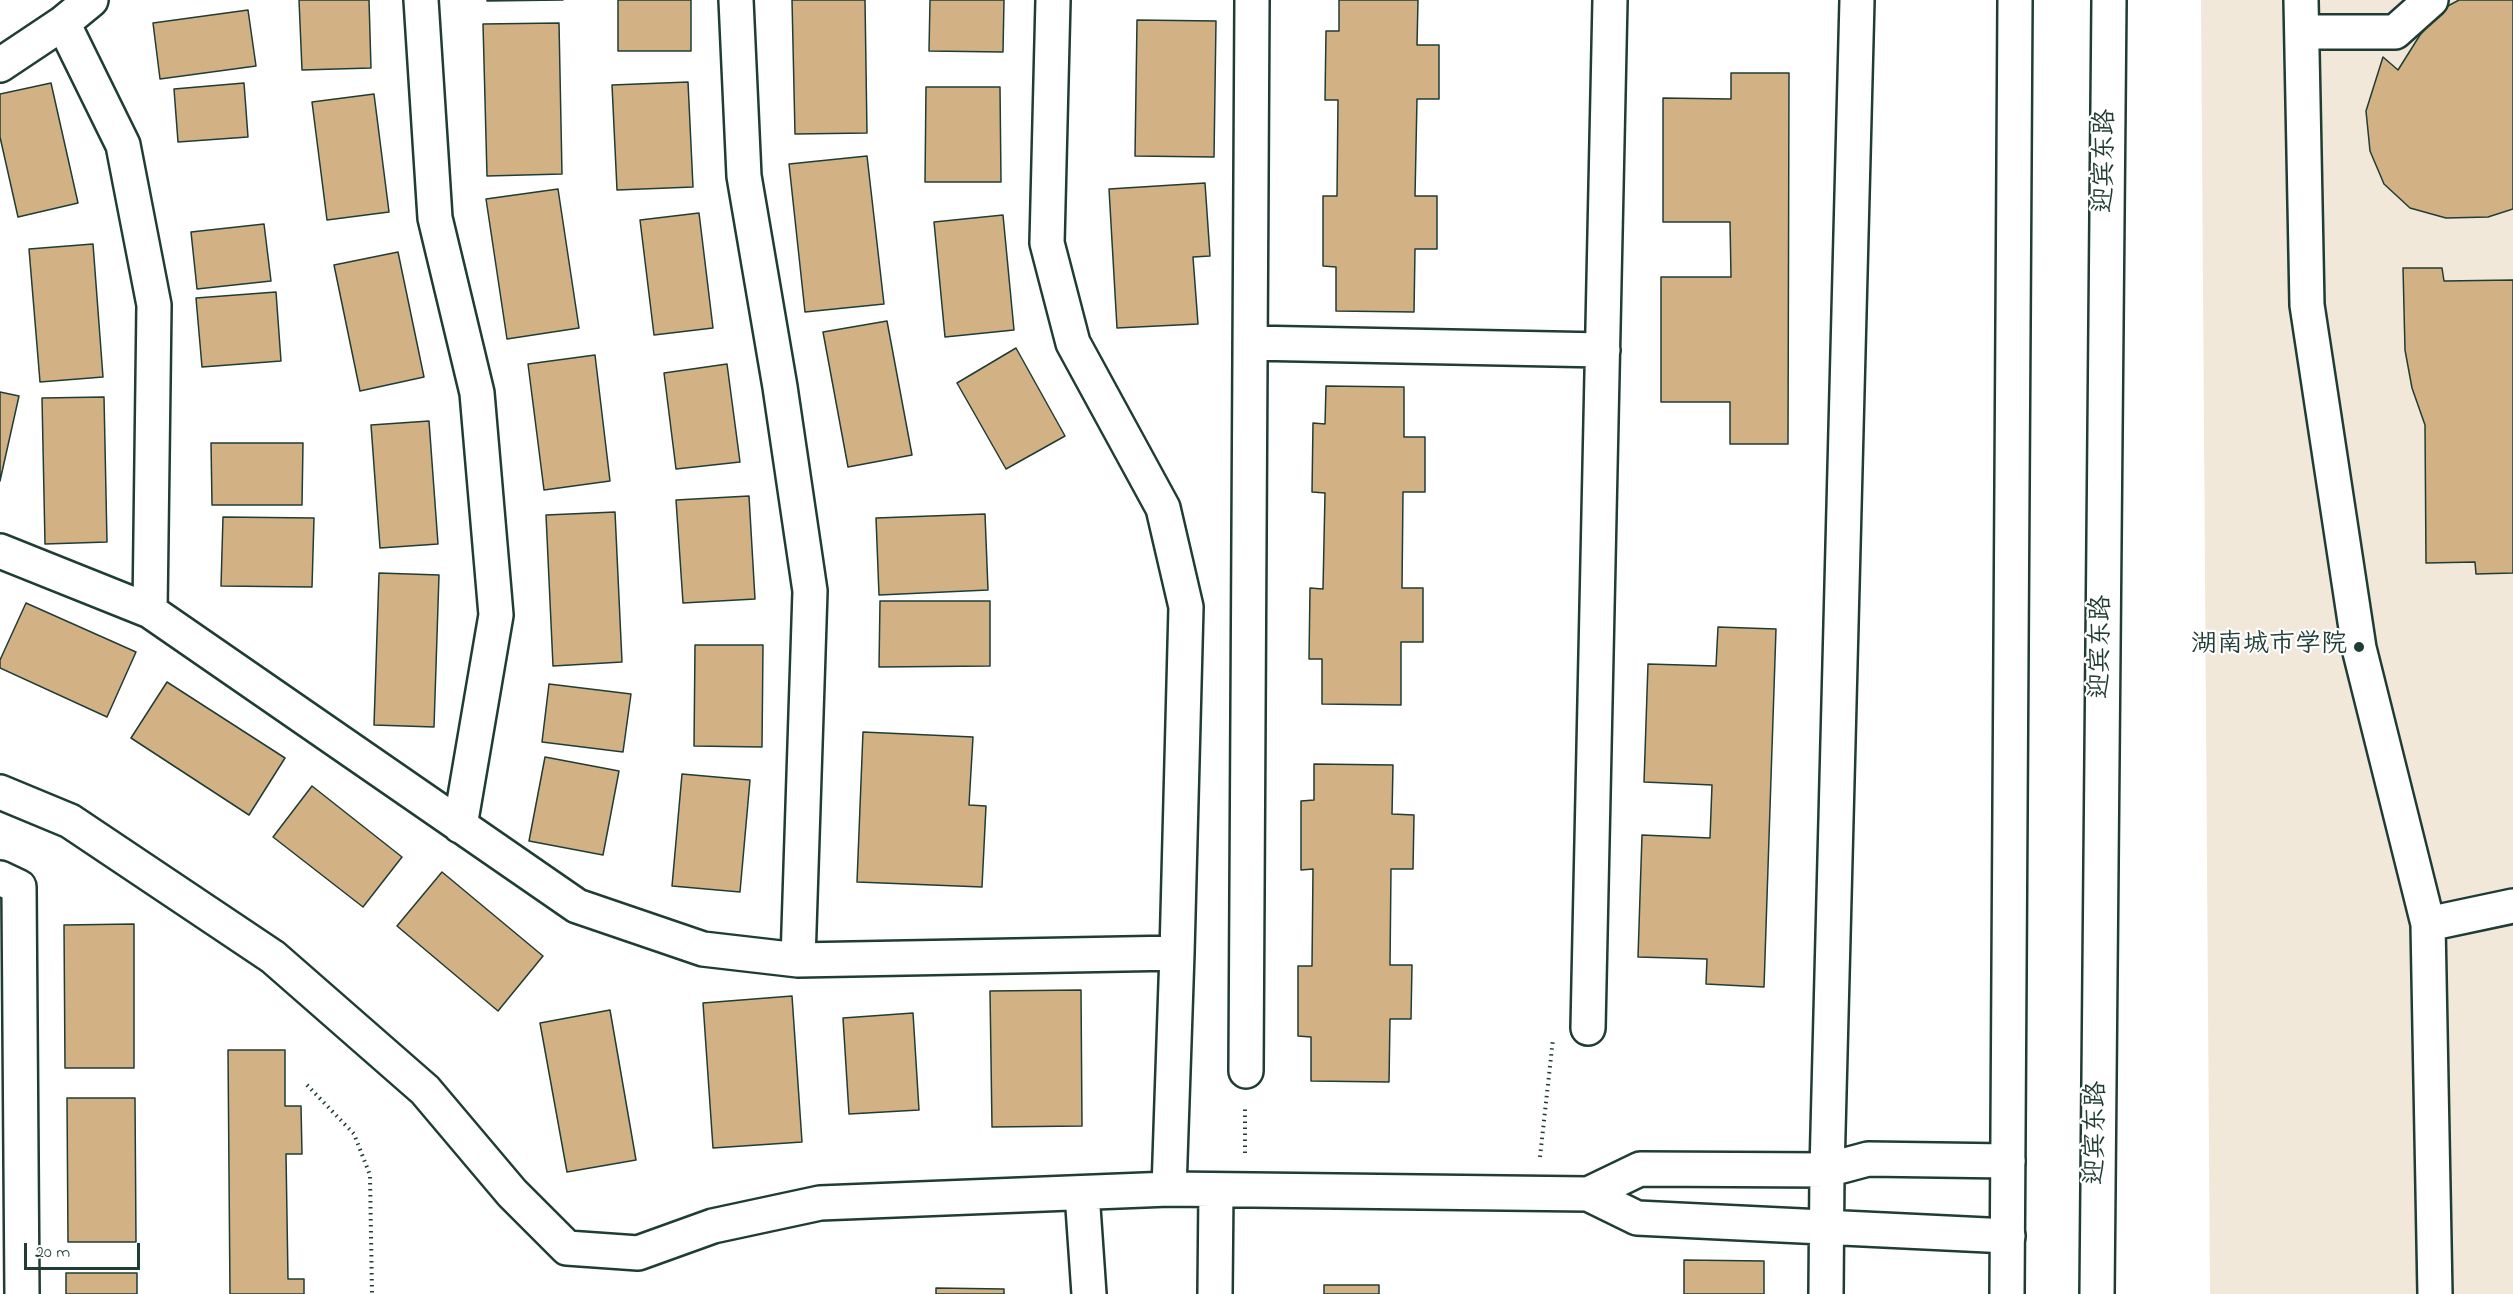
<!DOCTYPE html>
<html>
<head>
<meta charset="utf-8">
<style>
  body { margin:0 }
  #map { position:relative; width:2513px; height:1294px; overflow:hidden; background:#fff; font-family:"Indie Flower",sans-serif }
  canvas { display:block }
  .scale { position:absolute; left:24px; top:1243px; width:116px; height:27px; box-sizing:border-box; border:3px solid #1f3d34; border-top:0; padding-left:8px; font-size:18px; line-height:21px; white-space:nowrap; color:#1f3d34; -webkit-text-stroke:4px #fff; paint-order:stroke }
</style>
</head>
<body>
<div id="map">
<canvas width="2513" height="1294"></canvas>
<div class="scale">20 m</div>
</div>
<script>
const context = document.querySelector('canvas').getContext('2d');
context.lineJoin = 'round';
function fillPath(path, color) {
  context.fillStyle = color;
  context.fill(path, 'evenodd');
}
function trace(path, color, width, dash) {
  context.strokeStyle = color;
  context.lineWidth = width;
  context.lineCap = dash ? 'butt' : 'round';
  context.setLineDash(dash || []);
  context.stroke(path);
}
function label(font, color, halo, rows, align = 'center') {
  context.font = font + ' "Indie Flower","LXGW WenKai TC",sans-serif';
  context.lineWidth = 4.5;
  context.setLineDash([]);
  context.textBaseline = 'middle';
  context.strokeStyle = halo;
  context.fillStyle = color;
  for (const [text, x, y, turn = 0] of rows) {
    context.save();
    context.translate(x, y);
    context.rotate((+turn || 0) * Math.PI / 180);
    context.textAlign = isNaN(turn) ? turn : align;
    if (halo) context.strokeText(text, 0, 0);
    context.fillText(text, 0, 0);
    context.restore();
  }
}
fillPath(new Path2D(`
  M2201,0h312v1294h-303z`), '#f2e8da');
const building = new Path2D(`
  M299,0h70l2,68 -69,2z
  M487,0h76l-76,1z
  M618,0h73v51h-73z
  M792,0h73l2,133 -72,1z
  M930,0h74l-1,52 -74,-1z
  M1339,0h79l-1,45h22v54h-22l-2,97h22v53h-22l-1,63 -78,-1v-44l-13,-1v-70h14l1,-96h-13l1,-69h13z
  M2459,0h54v209l-25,8 -42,1 -36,-10 -26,-24 -14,-33 -4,-40 17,-54 15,13 22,-35 24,-27z
  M248,10l8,56 -96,13 -7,-56z
  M1137,20l79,1 -2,136 -79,-1z
  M559,23l3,151 -75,2 -4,-152z
  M1731,73h58l-1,371h-58v-42h-69v-125h70l-1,-55h-67v-124l68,1z
  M688,82l5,105 -76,3 -5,-105z
  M51,83l27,120 -60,14 -18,-80v-43z
  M244,83l4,54 -70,5 -4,-53z
  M926,87h74l1,95h-76z
  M374,94l15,118 -62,8 -15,-118z
  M867,156l17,148 -79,8 -16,-148z
  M1205,183l5,73 -17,1 5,67 -81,4 -8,-139z
  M558,189l21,139 -72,11 -21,-140z
  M699,213l14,115 -59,7 -14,-115z
  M1003,215l11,115 -69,7 -11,-115z
  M264,224l7,57 -74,8 -6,-57z
  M93,244l10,133 -63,5 -11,-133z
  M398,252l26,125 -64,14 -26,-126z
  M2403,268h39l2,13 69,-1v293l-37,1 -1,-12 -49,1 -1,-138 -13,-37 -7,-38z
  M276,292l5,69 -79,6 -6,-69z
  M887,321l25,134 -64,12 -25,-135z
  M1016,348l49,88 -59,33 -49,-86z
  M595,355l15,126 -66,9 -16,-126z
  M727,364l13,98 -64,7 -12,-96z
  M1326,386l78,1v50h21v55h-22l-1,96h21v54h-22v63l-79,-1v-45h-13l1,-71 13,1 2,-96 -13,-1 1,-69 12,1z
  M0,392l19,4 -19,85z
  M104,397l3,145 -62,2 -3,-146z
  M429,421l9,123 -58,4 -9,-123z
  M211,443h92l-1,62h-90z
  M749,496l6,103 -72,4 -7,-103z
  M615,512l7,150 -69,4 -7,-151z
  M985,514l3,76 -109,5 -3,-77z
  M223,517l91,1 -2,69 -91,-1z
  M379,573l60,2 -5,152 -60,-2z
  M880,601h110v65l-111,1z
  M26,603l110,49 -29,65 -107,-49v-8z
  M1718,627l58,2 -12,358 -58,-3 1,-25 -69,-2 4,-122 68,3 2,-53 -68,-3 4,-118 68,2z
  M695,645h68l-1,102 -68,-1z
  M167,682l118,76 -36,57 -118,-77z
  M549,684l82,10 -8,58 -81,-10z
  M863,732l110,5 -4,68 17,1 -4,81 -125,-5z
  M545,757l74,14 -16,84 -74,-14z
  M1314,764l79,1 -1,49 22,1 -1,54h-22l-1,96h22l-1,54h-21l-1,63 -78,-1v-44l-13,-1v-70h14l1,-97 -12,1v-69l13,-1z
  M682,774l68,6 -10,112 -68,-6z
  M312,786l90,71 -39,50 -90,-70z
  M442,872l101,84 -45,55 -101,-85z
  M134,924v144h-69l-1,-143z
  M1081,990l1,136 -90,1 -2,-136z
  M792,996l10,146 -89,6 -10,-145z
  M610,1010l26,150 -69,12 -27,-149z
  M913,1013l6,97 -70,4 -6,-96z
  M228,1050h57v56h16l1,48h-16l2,125h16v15h-74z
  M67,1098h68l1,144h-68z
  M1684,1260l80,1v33h-80z
  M66,1273h71v21h-71z
  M1324,1285h55v9h-55z
  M936,1288l68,1v5h-68z`);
fillPath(building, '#d2b185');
trace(building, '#1f3d34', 1.5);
const minor = new Path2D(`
  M91,0l-28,23 60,122 31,160 -4,306
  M421,0l14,218 42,175 19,222 -36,211
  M736,0l8,176 36,211 30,204 -12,369
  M2301,0l6,305 52,343 69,276 7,370
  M2302,32h93l36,-32
  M0,65l63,-42
  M1250,343l353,7
  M0,551l150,60 427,295 126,43 95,11 379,-7 9,-346 -23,-99 -90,-165 -26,-100 6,-243
  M0,792l70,29 203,136 152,133 87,103 55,55 71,5 75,-27 107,-23 349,-14 419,5
  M0,878l19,9 3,407
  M2428,924l85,-18
  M1588,1028l22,-1028
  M1246,1071l6,-1071
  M1169,1189l8,-236
  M1082,1193l7,101
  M2008,1236l-371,-18 -49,-24 52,-25 187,1 41,-11 140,2
  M1215,1294l1,-104
  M1826,1294l1,-124 30,-1170`);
const highway = new Path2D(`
  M2007,1294l8,-1294
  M2097,1294l12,-1294`);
trace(minor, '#1f3d34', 38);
trace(highway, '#1f3d34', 38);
trace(new Path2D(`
  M307,1085l47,49 16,41 2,119
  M1245,1153v-46
  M1540,1157l13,-118`), '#1f3d34', 4, [1.5, 4.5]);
trace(minor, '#fff', 33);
trace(highway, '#fff', 33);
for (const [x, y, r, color] of [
  [2359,647,6,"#1f3d34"]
]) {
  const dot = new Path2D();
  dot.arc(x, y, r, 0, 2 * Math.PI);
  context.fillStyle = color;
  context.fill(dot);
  trace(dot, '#fff', 2);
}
label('26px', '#1f3d34', '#fff', [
  ["迎宾东路",2107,161,-89],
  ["迎宾东路",2103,647,-89],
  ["迎宾东路",2098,1133,-89]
]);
label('26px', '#1f3d34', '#fff', [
  ["湖南城市学院",2347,647]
], 'right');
</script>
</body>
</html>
